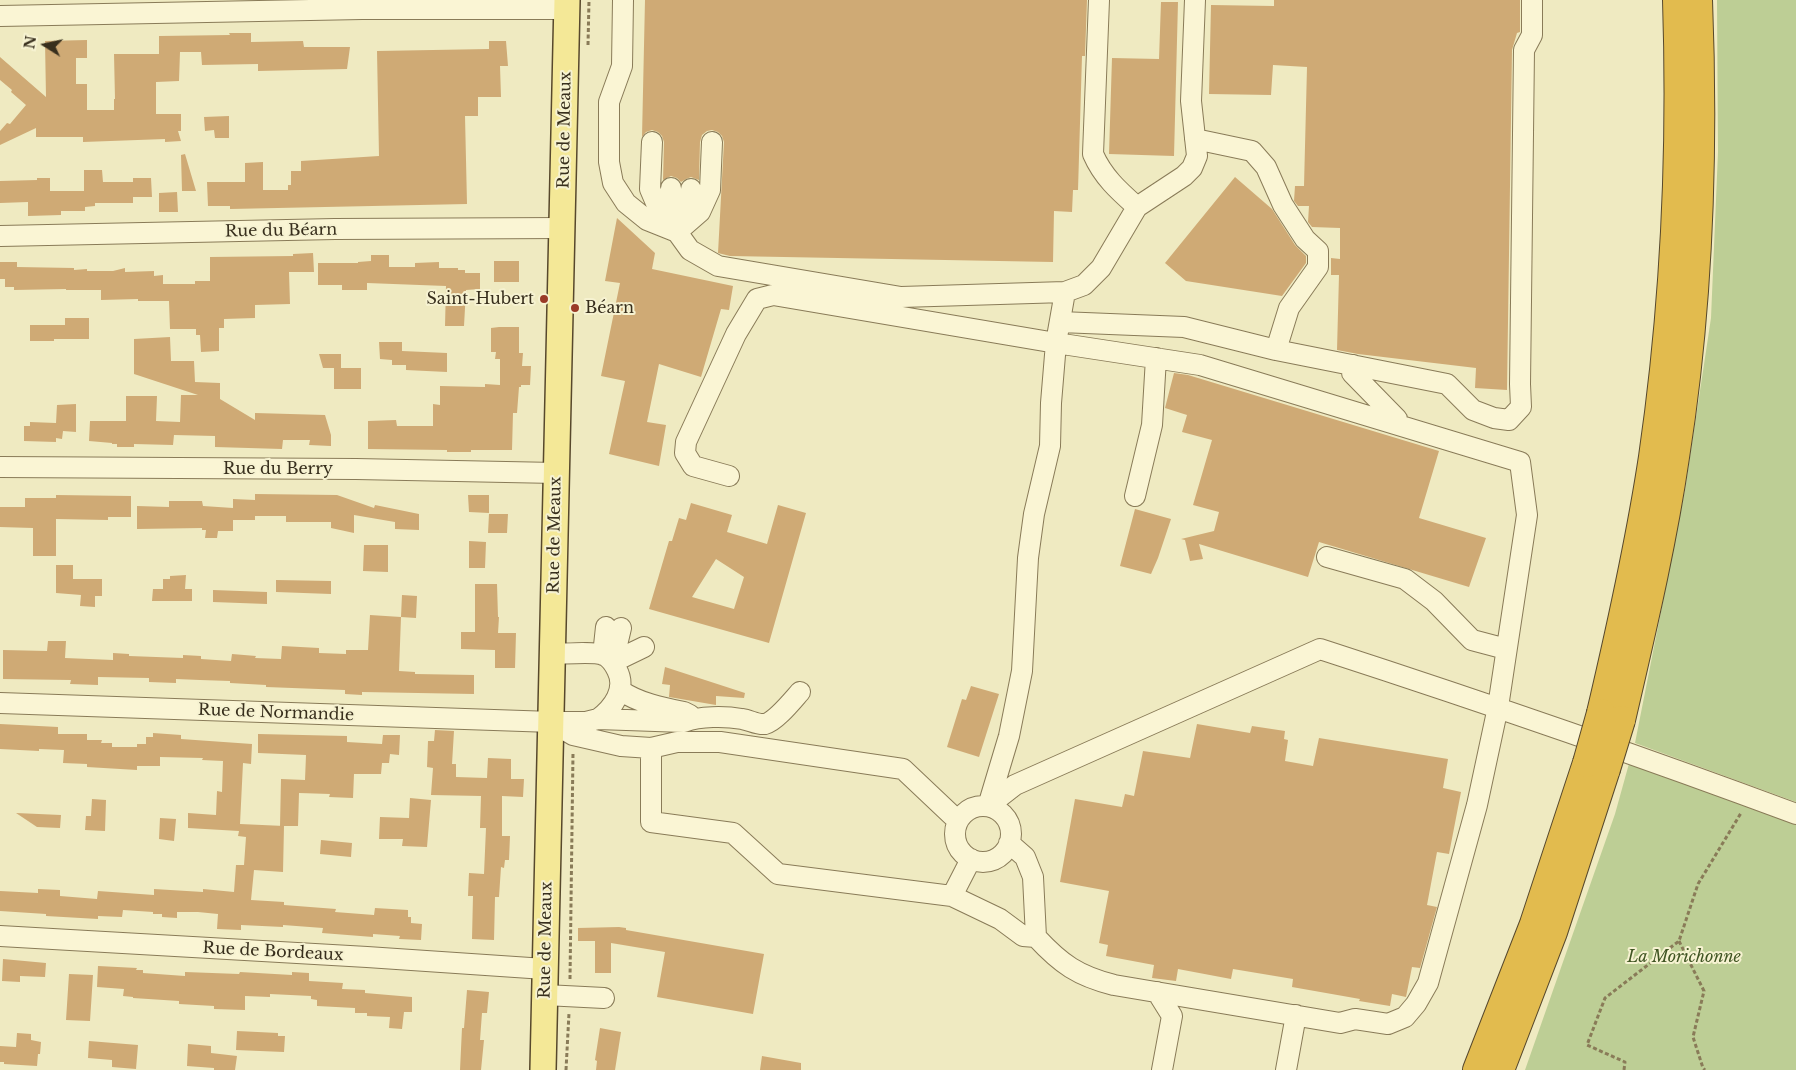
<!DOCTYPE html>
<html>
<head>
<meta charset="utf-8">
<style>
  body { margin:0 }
  #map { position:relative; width:1796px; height:1070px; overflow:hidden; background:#efeac1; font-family:"Libre Baskerville",serif }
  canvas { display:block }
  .north { position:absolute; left:20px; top:20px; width:50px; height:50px; -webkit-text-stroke:4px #f6f2d1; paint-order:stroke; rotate:280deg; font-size:14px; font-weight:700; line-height:20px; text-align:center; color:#382f1d }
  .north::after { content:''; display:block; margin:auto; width:18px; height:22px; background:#382f1d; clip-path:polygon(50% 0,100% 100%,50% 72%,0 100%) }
</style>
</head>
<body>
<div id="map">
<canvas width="1796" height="1070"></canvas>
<div class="north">N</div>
</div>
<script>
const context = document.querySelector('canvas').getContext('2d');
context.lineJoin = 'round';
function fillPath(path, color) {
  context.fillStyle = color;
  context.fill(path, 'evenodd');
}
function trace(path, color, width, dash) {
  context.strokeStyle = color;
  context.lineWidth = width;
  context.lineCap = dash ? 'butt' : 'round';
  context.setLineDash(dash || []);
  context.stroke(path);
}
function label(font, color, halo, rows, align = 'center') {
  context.font = font + ' "Libre Baskerville",serif';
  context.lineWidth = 4;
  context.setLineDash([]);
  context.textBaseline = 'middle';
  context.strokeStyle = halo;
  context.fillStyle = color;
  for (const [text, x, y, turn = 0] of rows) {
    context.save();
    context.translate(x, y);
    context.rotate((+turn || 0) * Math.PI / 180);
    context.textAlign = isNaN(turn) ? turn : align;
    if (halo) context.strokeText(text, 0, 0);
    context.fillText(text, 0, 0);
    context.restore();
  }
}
fillPath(new Path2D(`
  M1717,0h79v802l-161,-59 50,-253 26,-172 7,-166z
  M1630,760l166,62v248h-271l90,-256z`), '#bdce95');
fillPath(new Path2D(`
  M645,0h442l-2,56h-3l-4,134h-5l-1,22 -18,-1 -1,51 -323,-6 -12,-3 6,-111 -2,-6 -4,-4 -6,-2 -5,1 -5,4 -2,7 -1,38 -8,-3 -5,2 -5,3 -4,-4 -6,-2 -8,4 1,-38 -2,-6 -4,-4 -6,-2 -6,2 -4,5z
  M1274,0h246v32l-3,1 -5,17 -5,340 -32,-2 1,-20 -118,-14 -21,-4 2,-75h-8v-17l9,1v-31l-28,-1 -4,-5 1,-16h-11l-4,-5 1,-15h9l3,-119 -34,-2 -2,30 -62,-1 2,-89 63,1z
  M1161,2h17l-4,154 -65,-2 3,-96 47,1z
  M229,33h22v9l52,-1 1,6h46l-3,22 -89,2v-7l-56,1 -1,-13h-21l-1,29 -23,1v32h25v17h-3l3,10 -16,1v-3l-82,3v-5h-47v-9l-36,17v-14l7,-8 3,1 16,-19 -15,-13 1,-2 -12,-10v-23l46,40 -1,-56 42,-1v18h-11v26h11v26h27v-11h1l-1,-45h45v-18l71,-1z
  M489,41h17l2,25h-8l1,31h-23v19h-13l2,88 -237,5v-3h-22l-1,-24h38v-19l18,-1v28h25v-5h3v-14h10v-10l78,-5 -2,-105 112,-2z
  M229,116v22h-14l-1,-8 -9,1 -1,-14z
  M185,154l11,37h-14l-1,-36z
  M84,170h18l1,12h30v-4h18l1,19h-19v6h-38v3l-10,1v4h-24v4l-33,1v-14l-28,1v-22l37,-1v-2h13v13h34z
  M1235,177l37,32 23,36 11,11v7l-24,33 -96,-15 -21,-18z
  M177,192l1,20h-19v-19z
  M617,218l38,35 -3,16 81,17 -4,24 -8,-1 -20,68 -42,-13 -12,58 19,3 -7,41 -50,-12 16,-73 -24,-5 19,-93 -15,-2z
  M313,253l1,19h-25l1,32 -35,1v13l-31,1v9h-5v23l-18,1 -1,-17h-4v-6h-26l-1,-28h-31v-2l-37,1v-10h-35v-1l-52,1v-3h-9v-8h-5v-17h17v5l57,1v2l13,-1v2h26l12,-3v4l29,-1v5l9,-1v9h32v-3h15v-24l83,-1v-2z
  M371,255h18v12h26v-4l24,-1v6h19v2h7v3h15v16l-14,1 -2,36h-19l1,-40 -79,-3v7h-25v-5h-24v-22h40v-1l13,-1z
  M494,261h25v21h-25z
  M65,318h24v21h-35v2h-24v-16h35z
  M499,327h20v26h4l-1,13h9l-1,19h-9v2h-2l-2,26h-4l-1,37h-41v2h-24v-2l-79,-1v-28l28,-1 1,6h36v-22l7,1v-19l45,1v-3l15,1v-26h-5l1,-7h-5v-24z
  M170,337l1,24h23l1,21 25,1v16l35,21v-7l70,2 6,20v11l-22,-1 1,-5h-27l-1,9 -67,-2v-11l-41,-1 -1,10 -39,-1v3h-17v-3h-5v-1l-23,-2 1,-20h36v-25h31l-1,25 24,1 1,-27h17l-64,-21v-35z
  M379,342h23v9l45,2v19l-41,-2v-5h-14v-5l-12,-1z
  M319,354h22v14h20v21h-27v-21h-11z
  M1174,373l14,2 251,76 -20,67 67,20 -17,49 -150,-45 -11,35 -109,-33 4,15 -13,2 -5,-21 -4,-1 33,-8 5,-19 -26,-7 19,-65 -30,-8 5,-17 -22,-7z
  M76,404v28l-13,-1 -1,8 -6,-1v4l-32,-1v-15h6v-4l26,1 1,-18z
  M255,494l82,1 37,13 1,-3 44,9v16l-24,-1v-7l-41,-7v18l-23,-5v-6h-45v-6h-31v4h-22v11h-15l-1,7h-12l1,-8h-4v-2l-65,1v-23l32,1v-6h33l1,5 30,2v-9l22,1z
  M56,495l75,1v21h-23v3l-52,-1v37h-23v-28l-33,-1v-20h25v-9h31z
  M468,495h21v18l-20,-1z
  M691,503l41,12 -5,17 40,12 11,-39 28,8 -37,130 -120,-34 20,-68h3l7,-23 7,2zM716,559l28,18 -10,32 -42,-12z
  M1135,509l36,10 -13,39 -7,16 -31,-8z
  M489,514h19l-1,19h-19z
  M469,541l17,1 -1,26h-16z
  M364,545h24v27l-25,-1z
  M56,565h17v14h29v17h-7v11l-15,-1 1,-11 -25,-2z
  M186,575l-1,14h7v12h-40l1,-12h10v-10h7v-3z
  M276,580l55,1v13l-55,-2z
  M475,584h22l1,33h1l-1,16h18l-1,35h-20v-18l-34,-1v-17h14z
  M213,590l54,2v12l-54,-2z
  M402,595l15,1 -1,22 -15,-1z
  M370,615l31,2 -2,54 16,1v2l59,1v19l-112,-2v3l-17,-1v-4l-79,-3v-2l-36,-2v-2l-30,-1 -24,-1v4l-27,-1v-4l-51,-1v8l-28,-1 1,-4 -68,-1v-29l44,1 1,-10h18l-1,17 48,2v-7l16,1v2l54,2v-3l18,1v3l30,2 1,-7 24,2 -1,2 26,1 1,-13 37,2v5l27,1v-4h22z
  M665,667l80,26 -1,5 -28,-2v9l-47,-8 1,-12 -8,-1z
  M971,686l28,8 -20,63 -32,-10 15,-48 4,1z
  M0,724l58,3v7h29v6h15l-1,3h11v4h25v-3h9v-7h7v-4l28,2v4l71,5 -1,20 -8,-1 -3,61 44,2 -1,46 -29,-2 -3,30 33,2v3l52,4 -1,3 39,3 1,-7 33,2v7h3v6l11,1 -1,16 -22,-1 1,-3 -27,-2v3l-51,-4 1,-5 -40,-3v2l-42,-2v5l-24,-1 1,-15 -20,-2h-21v6l-15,-1v-3h-9v-2l-30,-2 -1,7 -24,-1v3l-52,-3v-2l-46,-3v-20l38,2v-4l22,1v6l37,3 1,-8 56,4v-6l49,3v-3l31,3 2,-27h8l2,-28 -8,-1 1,-5 -51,-3v-15l28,2 1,-24 5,1 1,-31 -21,-1 1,-2 -43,-1v9h-23v4l-50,-3v-3l-24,-1 1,-13 -25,-1v2l-39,-2z
  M1197,724l53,9 2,-7 33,5 -1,8 4,1 -3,21 28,5 6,-28 129,21 -5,29 18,4 -12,62 -12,-2 -10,53 10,2 -17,61 -8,-1 -6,30 -14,-3 -2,12 -31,-5 1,-2 -68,-12 1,-8 -60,-10 -2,10 -53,-10 -2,12 -24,-3 2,-13 -48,-9 2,-11 -9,-2 10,-52 -49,-9 15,-83 47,8 3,-13 9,2 9,-45 47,7z
  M435,730l19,1 -2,33h4v13l31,1 1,-20 23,1v20h13l-1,18 -21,-1v40h8l-1,24h-4l-1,8 -3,-1 -2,30h-4l-1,43 -22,-1 1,-43h-5l1,-23 15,1 2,-46h-6l1,-32 -50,-1 2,-27 -6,-1 1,-26h6z
  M258,734l89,2v6l35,2 1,-9h17l-1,20 -9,-1 -1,9h-7l-1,11h-27l-1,24 -24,-1 1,-3 -31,-1 -1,33h-18l1,-47 24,1 1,-25 -48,-2z
  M410,798l21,2 -4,47 -25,-1 1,-7h-24l1,-22 29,1z
  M92,799l14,1 -1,31 -20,-1 1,-14h5z
  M16,813l45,2 -1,13 -23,-1z
  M160,818l16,1 -2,22 -15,-2z
  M321,840l31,3 -1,14 -31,-3z
  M619,927l7,1v2l138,24 -11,60 -96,-17 8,-45 -54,-9v30h-16v-32h-17v-13z
  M3,959l43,4 -1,14 -25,-1v6l-18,-1z
  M98,966l39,2 -1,2h7v3l42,3v-4l54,2 1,-2 52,3v-3l17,1v8l34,2 -1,6 23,1v3l47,4v15h-8l-2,17 -13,-1 1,-11 -23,-1v-3h-12v-5l-38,-2v-6l-6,-1v-3l-41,-2v3l-25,-1v14l-31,-1v-3l-35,-2v-3l-46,-3v-1l-10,-1 1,-7 -27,-2z
  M69,974l24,1 -3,46 -24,-1z
  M467,990l22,2 -2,21h-5l-2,27h4l-3,30h-21l2,-42h2z
  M600,1028l21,4 -6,38h-19l1,-9 -2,-1z
  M237,1031l41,2v3h7l-1,16 -48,-2z
  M17,1033l14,1v6l10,2 -1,12h-2l-1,12 -33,-2v-2h-4v-16l16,1z
  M89,1041l49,4 -2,24 -24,-2v-7l-24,-2z
  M188,1044l23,2v7l26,3 -2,14h-21v-2l-27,-2z
  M762,1056l39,7v7h-41z`), '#cfaa75');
const minor = new Path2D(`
  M623,0l-1,66 -13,36v60l4,21 13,20 21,17 30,12 13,18 28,16 183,31 164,-5 -9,51 144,22 320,97 7,53 -29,192 -21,98 -49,178 -12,21 -11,13 -17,7 -33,-5 -15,4 -226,-38c-36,-9 -53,-21 -78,-48l-3,-60 -8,-20 -16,-14
  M1099,0l-6,154c10,23 26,37 44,53
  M0,16l362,-7h205
  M1195,139l57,12 14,16 17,38 22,34 13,12v16l-29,41 -13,42
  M652,142l-2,47 9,21 16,20
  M671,188v15l5,27
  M682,221l9,-19v-13
  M677,232l23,-20 10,-22 2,-48
  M0,236l335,-7 228,-1
  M1065,292l19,-7 17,-17 36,-61 47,-31 8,-8 5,-12 -6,-55 4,-101
  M1060,322l124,5 92,23 171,34 26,26 21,8 15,2 12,-13 -1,-23 4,-334 8,-15v-35
  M1353,365l-1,8 45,46 -1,5
  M0,467l356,2 200,4
  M729,476l-36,-10 -8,-13 1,-11 50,-108 21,-35 16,-4 283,48 -5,60 -1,43 -16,68 -6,44 -6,113 -13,65 -21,70
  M1135,496l17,-71 4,-67
  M1327,557l78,22 29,22 38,39 34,9
  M553,654c11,0 41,-3 51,1 6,3 10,9 13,15 10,19 -4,38 -19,49
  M603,655l3,-28
  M613,662l31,-15
  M613,662l8,-34
  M620,690c18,13 43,18 64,22l6,3
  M0,703l552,19h34l12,-3 86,3c16,-6 41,-6 58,-3 8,1 15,6 23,5 11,-3 27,-23 35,-32
  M553,723l20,12 48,11 30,2 26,-6h43l183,27 55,52
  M651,748v74l82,11 45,41 174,22 48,23 23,17 13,1
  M988,806l27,-21 305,-136c160,52 318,106 476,165
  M955 834a28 28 0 1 1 56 0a28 28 0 1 1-56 0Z
  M952,896l19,-37
  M0,936l367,21 178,12
  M1157,992l15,24 -10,54
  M545,995l59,3
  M1286,1070l10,-55`);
const major = new Path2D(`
  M543,1070l24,-1070`);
const highway = new Path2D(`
  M1601,713c20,-85 39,-170 52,-256 22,-151 29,-304 24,-457
  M1621,720c20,-87 41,-174 54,-263 24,-151 29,-305 23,-457
  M1477,1070l57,-146 53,-161
  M1500,1070l53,-138 53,-163`);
trace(minor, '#897b58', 22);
trace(major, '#57482c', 28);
trace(highway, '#57482c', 30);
trace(new Path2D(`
  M588,45l1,-45
  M1679,941l25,50 -11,46 10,31 2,2
  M570,979l3,-226
  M566,1070l3,-57
  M1624,1070l1,-8 -38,-17 18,-47 74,-57 19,-57 43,-71`), '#897b58', 3, [4, 2.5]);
trace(minor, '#faf5d4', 20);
trace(major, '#f4e897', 25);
trace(highway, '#e2bb4e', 28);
const highwayBridge = new Path2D(`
  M1587,763l14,-50
  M1606,769l15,-49`);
trace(highwayBridge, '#57482c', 30, []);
trace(highwayBridge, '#e2bb4e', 28);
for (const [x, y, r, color] of [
  [544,299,5,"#9a3a26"],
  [575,308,5,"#9a3a26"]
]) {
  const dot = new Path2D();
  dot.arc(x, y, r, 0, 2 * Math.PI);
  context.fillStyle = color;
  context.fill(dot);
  trace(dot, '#f6f2d1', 2);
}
label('16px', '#382f1d', '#f6f2d1', [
  ["Rue de Meaux",565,130,-89],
  ["Rue du Béarn",281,231,-1],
  ["Rue du Berry",278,469],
  ["Rue de Meaux",555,535,-89],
  ["Rue de Normandie",276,713,2],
  ["Rue de Meaux",546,940,-89],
  ["Rue de Bordeaux",273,952,3]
]);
label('16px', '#382f1d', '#f6f2d1', [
  ["Saint-Hubert",534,299],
  ["Béarn",585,308,"left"]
], 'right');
label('italic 16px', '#405523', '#f6f2d1', [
  ["La Morichonne",1684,957]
]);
</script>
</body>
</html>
